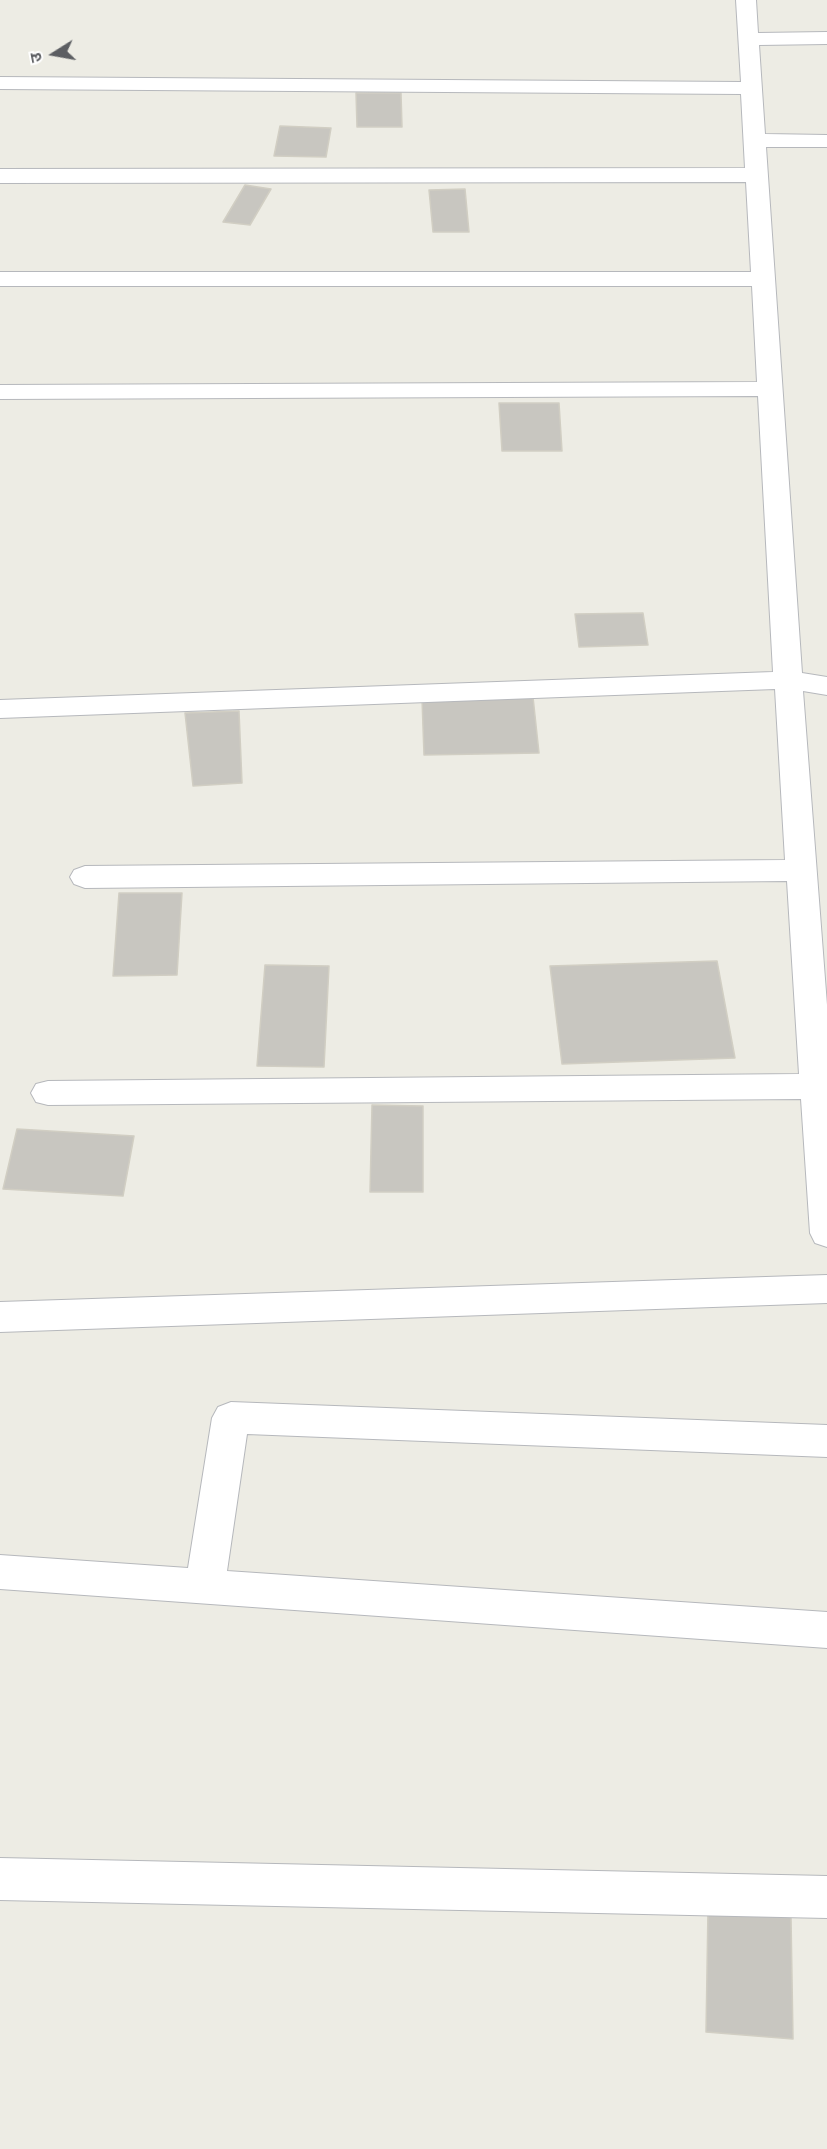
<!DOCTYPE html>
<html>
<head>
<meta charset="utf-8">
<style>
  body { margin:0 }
  #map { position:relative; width:827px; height:2149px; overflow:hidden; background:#edece4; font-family:Helvetica,"Noto Sans Devanagari",sans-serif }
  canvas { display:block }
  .north { position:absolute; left:24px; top:24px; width:60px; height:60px; -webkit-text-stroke:4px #fff; paint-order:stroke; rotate:259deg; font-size:16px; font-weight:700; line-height:24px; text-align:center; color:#5c5e62 }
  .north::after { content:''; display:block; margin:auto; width:21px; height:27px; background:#5c5e62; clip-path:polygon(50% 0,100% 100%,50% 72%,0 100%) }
</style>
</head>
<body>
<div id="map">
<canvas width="827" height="2149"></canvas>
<div class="north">उ</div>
</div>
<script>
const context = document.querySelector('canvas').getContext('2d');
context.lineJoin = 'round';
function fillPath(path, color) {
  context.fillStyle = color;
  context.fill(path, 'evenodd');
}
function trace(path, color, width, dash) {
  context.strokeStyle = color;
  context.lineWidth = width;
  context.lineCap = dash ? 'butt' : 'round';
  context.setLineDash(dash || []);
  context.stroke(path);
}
const building = new Path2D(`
  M356,93h45l1,34h-45z
  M280,126l51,2 -5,29 -52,-1z
  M245,185l26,4 -21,36 -27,-3z
  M465,189l4,43h-36l-4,-42z
  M499,403h60l3,48h-60z
  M643,613l5,32 -69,2 -4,-33z
  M533,697l6,56 -115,2 -2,-56z
  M239,711l3,72 -49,3 -8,-73z
  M119,893h63l-5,82 -64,1z
  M717,961l18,97 -173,6 -12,-98z
  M265,965l64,1 -5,101 -67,-1z
  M372,1105l51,1v86h-53z
  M17,1129l117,7 -11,60 -120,-7z
  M708,1909l83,8 2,122 -87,-7z`);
fillPath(building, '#c8c6c0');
trace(building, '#d1cec3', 1.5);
const minor = new Path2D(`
  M736,0h20l2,33 69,-1v12l-68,1 6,89 62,1v12h-61l36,526 25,4v18l-24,-4 24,314v242l-12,-4 -5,-10 -9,-134 -753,6 -12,-3 -5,-9 5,-9 12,-3 751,-7 -12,-193 -702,7 -11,-4 -4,-7 4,-7 11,-4 700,-6 -10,-171 -775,29v-18l773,-28 -15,-276 -758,3v-14l757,-3 -5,-96h-752v-14h751l-5,-90 -746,1v-14l745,-1 -4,-74 -741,-5v-12l741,5z
  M827,1275v28l-827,29v-30z
  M231,1402l596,23v32l-580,-23 -20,137 600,41v36l-827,-59v-34l188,13 24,-150 6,-11z
  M0,1858l827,18v42l-827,-18z`);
trace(minor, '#b6b8bc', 2);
fillPath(minor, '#fff');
</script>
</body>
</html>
